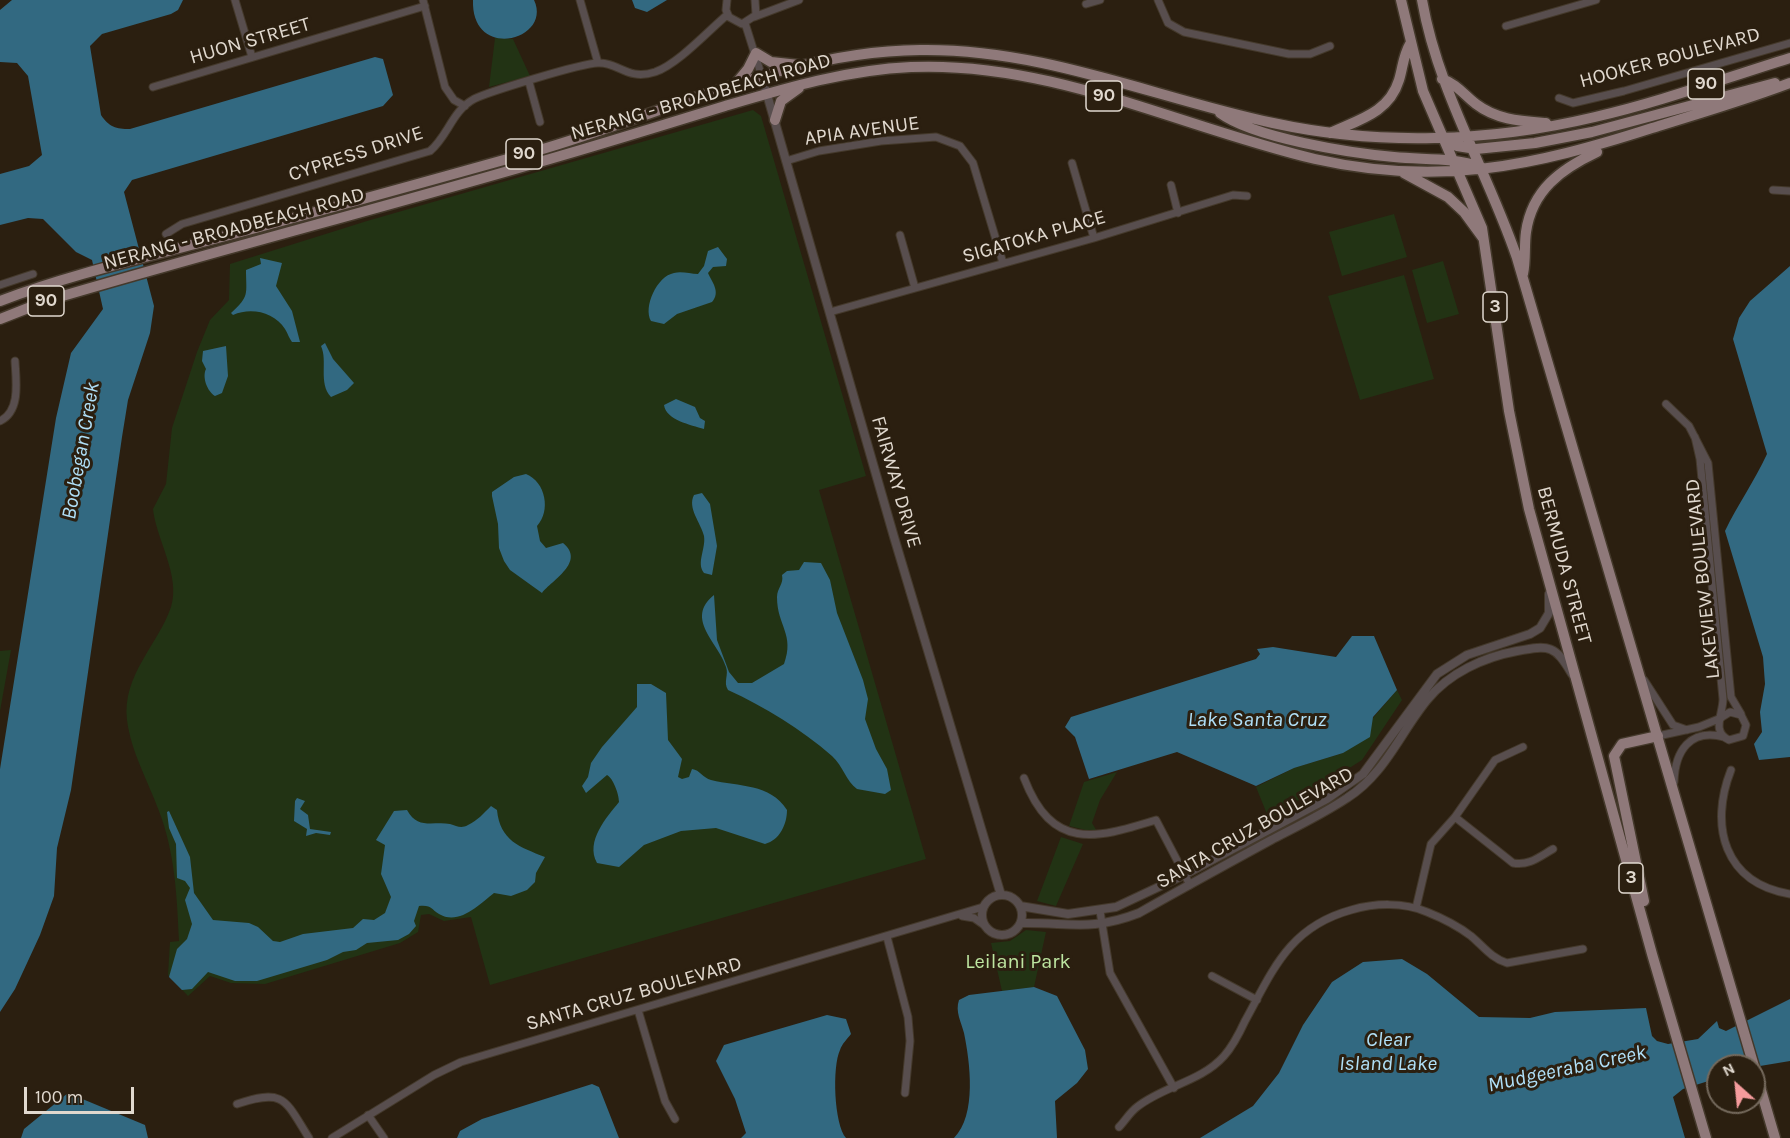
<!DOCTYPE html>
<html>
<head>
<meta charset="utf-8">
<style>
  body { margin:0 }
  #map { position:relative; width:1790px; height:1138px; overflow:hidden; background:#2b1f10; font-family:Karla,sans-serif }
  canvas { display:block }
  .north { position:absolute; left:1706px; top:1054px; width:60px; height:60px; box-sizing:border-box; background:#2b1f10; border:2px solid #74695c; border-radius:50%; rotate:333deg; font-size:16px; font-weight:700; line-height:24px; text-align:center; color:#e1d9cf }
  .north::after { content:''; display:block; margin:auto; width:21px; height:27px; background:#f59b9c; clip-path:polygon(50% 0,100% 100%,50% 72%,0 100%) }
  .scale { position:absolute; left:24px; top:1087px; width:110px; height:27px; box-sizing:border-box; border:3px solid #e1d9cf; border-top:0; padding-left:8px; font-size:18px; line-height:21px; white-space:nowrap; color:#e1d9cf; -webkit-text-stroke:4px #2b1f10; paint-order:stroke }
</style>
</head>
<body>
<div id="map">
<canvas width="1790" height="1138"></canvas>
<div class="north">N</div>
<div class="scale">100 m</div>
</div>
<script>
const context = document.querySelector('canvas').getContext('2d');
context.lineJoin = 'round';
function fillPath(path, color) {
  context.fillStyle = color;
  context.fill(path, 'evenodd');
}
function trace(path, color, width, dash) {
  context.strokeStyle = color;
  context.lineWidth = width;
  context.lineCap = dash ? 'butt' : 'round';
  context.setLineDash(dash || []);
  context.stroke(path);
}
function label(font, color, halo, rows, align = 'center') {
  context.font = font + ' Karla,sans-serif';
  context.lineWidth = 6;
  context.setLineDash([]);
  context.textBaseline = 'middle';
  context.strokeStyle = halo;
  context.fillStyle = color;
  for (const [text, x, y, turn = 0] of rows) {
    context.save();
    context.translate(x, y);
    context.rotate((+turn || 0) * Math.PI / 180);
    context.textAlign = isNaN(turn) ? turn : align;
    if (halo) context.strokeText(text, 0, 0);
    context.fillText(text, 0, 0);
    context.restore();
  }
}
fillPath(new Path2D(`
  M495,38l18,1 17,37 -41,11z
  M753,110l8,6 105,360 -47,14 107,369 -436,126 -19,-68 -27,4 -15,-7 -8,1 -3,17 -18,11 -135,41 -34,-1 -21,-7 -22,20 -20,-21 2,-33 9,-1c-2,-45 -4,-88 -20,-130 -11,-30 -28,-59 -32,-91 -5,-45 31,-75 44,-113 10,-31 -15,-68 -18,-98l13,-25 6,-56 25,-76 13,-32 19,-20 1,-36 137,-43z
  M1394,214l13,43 -65,19 -13,-44z
  M1443,261l16,53 -32,9 -15,-53z
  M1404,275l30,104 -74,21 -32,-104z
  M11,650l-11,61v-60z
  M1397,690l5,10 -40,60 -93,59 -13,-32 38,-19 49,-15z
  M1117,772l-17,28 -8,23 6,10 -29,-7 15,-44z
  M1061,837l22,7 -27,62 -19,-5z
  M1026,930l20,2 -12,55 -32,4 -11,-48 19,-2z`), '#223314');
fillPath(new Path2D(`
  M12,0h171l-5,10 -7,4 -69,20 -12,12 11,69c8,12 15,14 29,14l245,-72 8,2 10,36 -10,11 -251,74 -8,12 30,114 -4,27 -22,67 -6,37 -51,353 -14,58 -3,48 -14,39 -25,54 -15,23v-243l56,-351 15,-65 32,-44 -11,-49 -16,-8 -33,-33 -15,-1 -28,7v-51l29,-8 13,-11 -14,-79 -11,-13 -17,-1v-52z
  M473,0h61c19,40 -63,62 -61,0z
  M632,0h35l-20,12 -12,-4z
  M718,247l9,12 -1,7 -13,1 -5,6c4,9 13,19 4,29l-35,12 -13,10 -13,-3c-8,-14 6,-45 23,-48 8,-2 16,1 24,1l6,-8 4,-15z
  M260,258l22,5 -6,23 16,25 8,31h-8c-3,-4 -4,-8 -7,-13 -11,-17 -34,-22 -52,-14l-2,-2c19,-17 15,-19 15,-43l15,-6z
  M1790,266v491l-31,3 -5,-16 8,-12 -2,-20 5,-28 -2,-27 -38,-126c13,-27 29,-49 42,-77l-34,-115 6,-21 11,-17z
  M325,343l8,16 21,24 -7,7 -16,7c-13,-14 -3,-36 -10,-51z
  M226,346l2,30 -6,17 -7,3c-8,-5 -13,-19 -9,-27l-4,-8 1,-10z
  M676,399l19,8 5,11 5,3 -1,8c-13,-4 -38,-9 -40,-24z
  M526,474c20,8 25,37 11,52l3,15 6,7 17,-5c23,19 -11,37 -21,50l-32,-23 -6,-9 -5,-13 -1,-24 -6,-28v-4l22,-15z
  M702,493l8,11 7,42 -5,29 -8,-2c-8,-10 2,-24 0,-37 -3,-13 -17,-28 -10,-41z
  M804,562l17,1 9,17 7,33 26,67 5,19 -3,20 11,30 11,20 4,21 -6,4 -28,-5c-11,-8 -14,-23 -25,-33 -31,-27 -67,-49 -104,-66 -5,-8 1,-15 -2,-23 -7,-24 -42,-48 -12,-72l3,45 12,32 9,11h14l32,-19c11,-30 -7,-38 -7,-67 0,-9 7,-13 5,-22l5,-4 12,-1z
  M1352,636h22l23,54 -24,27 -3,20 -27,16 -49,15 -38,18 -79,-34 -88,27 -14,-42 -10,-10 6,-10 185,-58 4,-5 -3,-5 16,-2 63,10z
  M637,684h14l15,9 2,47 14,19 -4,18 4,2 7,-2 3,-8c8,1 11,9 19,11 28,7 59,3 76,30 0,14 -7,30 -22,34l-49,-16 -35,3 -37,14 -25,22 -22,-4c-12,-22 10,-46 22,-61 0,-8 -6,-24 -12,-27l-21,18 -4,-7 6,-9 3,-14 11,-16 35,-40z
  M297,798l8,3 -5,8 8,6 2,14 21,3 -1,3 -14,-2 -10,3 1,-7 -13,-8 1,-20z
  M491,806l6,4c3,31 23,37 48,47l-9,16 -1,9 -8,8 -16,6 -17,-3c-14,11 -35,33 -55,21 -9,-5 -6,-9 -20,-8l-5,15 2,5 -7,8 -11,6 -31,3 -11,7 -13,2 -16,8 -70,21h-22l-27,-9 -16,17 -10,1 -13,-13 8,-28 10,-10 5,-15 -7,-24 5,-12 -5,-7 -8,-3 -1,-34 -7,-16 -2,-16 2,-1 21,46 4,36 19,27 36,3 9,4 15,14 7,1 23,-8 50,-6 10,-9 11,1 11,-7 6,-16 -10,-23 4,-29 -9,-5 18,-29 13,-1c11,20 26,11 43,14 7,2 11,5 18,1 9,-4 16,-12 23,-19z
  M1402,959l25,15 52,43 51,1 25,-6 91,-4 6,28 5,5 11,3 30,-5 19,-18 2,7 7,3 64,-32v62l-36,6 -36,-1v12l-35,11 -10,8 12,41h-485l53,-32 26,-33 24,-48 29,-43 31,-20z
  M1034,987l23,9 28,54 3,19 -11,14 -22,18 2,37h-103c23,-23 16,-76 10,-105 -3,-12 -9,-21 -5,-33l10,-5z
  M827,1015l19,4 5,15c-4,5 -9,10 -11,16 -8,17 -6,74 6,88h-105l5,-5 -11,-34 -19,-38 8,-16z
  M592,1084l7,3 20,51h-162l3,-7 22,-12z
  M68,1093l77,32 3,13h-127l3,-9z`), '#326981');
const minor = new Path2D(`
  M235,0l17,57
  M423,0l22,87 9,13 11,6
  M580,0l18,63
  M727,0l-1,10 3,7 13,7 14,-9 -1,-15
  M1158,0l10,23 16,9 105,22h21l20,-8
  M1086,4l14,-4
  M754,17l45,-17
  M745,23l17,54
  M1506,26l90,-26
  M529,82l11,40
  M153,87l272,-81
  M1559,98l14,5 51,-12 166,-48
  M786,161l33,-10 62,-10 55,-4 24,9 13,17 30,100
  M1072,163l22,75
  M1171,185l7,28
  M1773,190l17,1
  M166,234l16,-10 248,-73c18,-15 22,-40 44,-52 14,-7 108,-36 124,-36 21,-1 29,18 57,9 23,-8 53,-41 72,-57
  M900,235l15,53
  M0,285l33,-11
  M830,312l264,-74 139,-43 14,1
  M1666,404l23,22 19,37 23,234 10,17
  M0,421c21,-10 16,-40 15,-60
  M1695,437l5,22 23,240c0,15 -12,33 6,41l14,-4 3,-11 -5,-10 -11,-3 -8,5
  M1644,680l29,45 14,5
  M1658,736l41,-9 22,-9
  M1731,770c-22,56 -7,113 59,124
  M1024,778c28,73 71,61 132,42l34,65
  M1674,782c1,-31 16,-54 50,-45
  M1455,817l58,46c16,3 26,-6 40,-14
  M1416,908l15,-64 24,-27 40,-57 28,-13
  M1100,911l10,62 64,115
  M962,916l12,2 10,7
  M887,937l21,80 2,24 -5,52
  M1212,976l45,24
  M638,1010l27,91 10,18
  M237,1104c48,-16 48,-4 72,34
  M368,1115l16,23
  M1119,1127c6,-6 11,-15 18,-20 26,-21 64,-25 87,-51 9,-10 15,-22 21,-35 28,-51 44,-94 106,-111 24,-7 52,-8 76,2 15,6 31,14 44,24 12,10 20,22 36,27l76,-14
  M332,1138l102,-63 27,-13 522,-155`);
const tertiary = new Path2D(`
  M762,77l132,460 107,358
  M982 915a20 20 0 1 1 40 0a20 20 0 1 1-40 0Z
  M1020,906l48,8 48,-7 68,-32 143,-76 36,-25 74,-100 30,-19 63,-21 10,-6 9,-15v-19
  M1021,923c48,-1 69,9 118,-10 44,-25 88,-49 132,-73 25,-13 52,-26 76,-42 38,-24 53,-65 80,-98 22,-27 57,-43 90,-49 33,-6 38,-6 55,23`);
const primary = new Path2D(`
  M1401,0l22,91 59,137 27,183 20,98 123,445 54,184
  M1422,0c16,92 65,170 95,258l258,880
  M1442,79c15,5 22,16 34,25 21,16 45,17 70,19
  M734,86l14,-17 8,-16 15,9 28,3
  M1220,113c34,25 130,40 174,44 30,3 58,0 87,10
  M775,120l6,-19 18,-13
  M1330,133c28,-13 59,-20 69,-53 4,-13 4,-24 11,-36
  M1443,139l14,7 19,3 59,-6 57,-11 183,-49
  M1404,173l44,24 16,15 19,26
  M1523,274c3,-14 1,-28 3,-42 6,-42 35,-63 71,-80
  M0,301c69,-26 143,-43 214,-62 107,-28 215,-58 322,-88 126,-36 251,-100 384,-101 123,-2 235,48 353,73 106,23 217,19 322,-6 66,-15 130,-39 195,-59
  M0,319l46,-18c171,-51 344,-95 514,-145 55,-16 110,-33 165,-50 61,-18 121,-36 186,-39 141,-6 269,60 404,92 124,28 219,7 337,-31 46,-14 93,-28 138,-45
  M1644,901l-30,-145 8,-12 36,-8`);
trace(minor, '#44392b', 9);
trace(tertiary, '#44392b', 10);
trace(primary, '#44392b', 13);
trace(minor, '#584e4e', 7);
trace(tertiary, '#584e4e', 8);
trace(primary, '#8f797a', 10);
for (const [x, y, w] of [
  [1706,84,36],
  [1104,96,36],
  [524,154,36],
  [46,301,36],
  [1495,307,24],
  [1631,878,24]
]) {
  const box = new Path2D();
  box.roundRect(x - w / 2, y - 15, w, 30, 4.5);
  context.fillStyle = '#2b1f10';
  context.fill(box);
  trace(box, '#e1d9cf', 1.5);
}
label('bold 18px', '#e1d9cf', null, [
  ["90",1706,84],
  ["90",1104,96],
  ["90",524,154],
  ["90",46,301],
  ["3",1495,307],
  ["3",1631,878]
]);
label('20px', '#e1d9cf', '#2b1f10', [
  ["HUON STREET",250,41,-16],
  ["HOOKER BOULEVARD",1670,58,-15],
  ["NERANG - BROADBEACH ROAD",701,97,-16],
  ["APIA AVENUE",862,131,-8],
  ["CYPRESS DRIVE",356,154,-18],
  ["NERANG - BROADBEACH ROAD",234,229,-15],
  ["SIGATOKA PLACE",1034,237,-16],
  ["FAIRWAY DRIVE",896,482,74],
  ["BERMUDA STREET",1564,565,75],
  ["LAKEVIEW BOULEVARD",1703,579,-96],
  ["SANTA CRUZ BOULEVARD",1255,828,-30],
  ["SANTA CRUZ BOULEVARD",634,994,-16]
]);
label('20px', '#bee6a1', '#2b1f10', [
  ["Leilani Park",1018,962]
]);
label('italic 21px', '#b0e0f8', '#2b1f10', [
  ["Boobegan Creek",81,451,-80],
  ["Lake Santa Cruz",1257,720],
  ["Clear",1388,1040],
  ["Island Lake",1388,1064],
  ["Mudgeeraba Creek",1567,1069,-12]
]);
</script>
</body>
</html>
